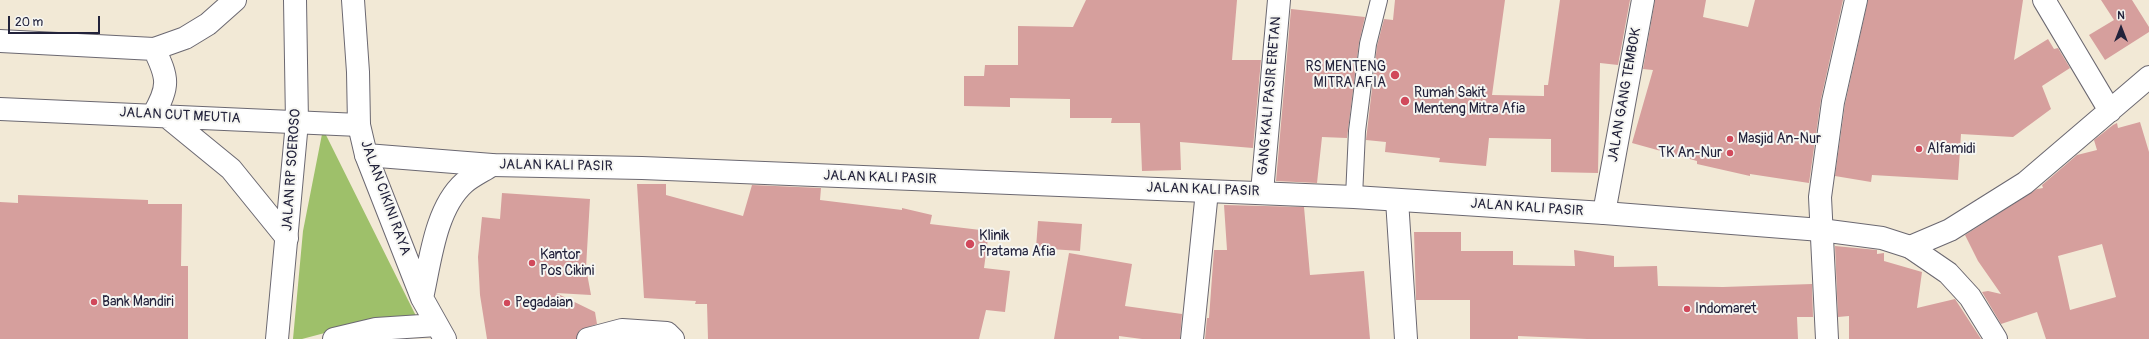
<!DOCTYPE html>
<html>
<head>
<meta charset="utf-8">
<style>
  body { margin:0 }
  #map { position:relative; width:2149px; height:339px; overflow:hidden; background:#f2e9d6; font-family:Pangolin,sans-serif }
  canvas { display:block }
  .north { position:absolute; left:2101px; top:8px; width:40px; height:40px; -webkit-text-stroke:3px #f6f6f2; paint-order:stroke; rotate:0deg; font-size:11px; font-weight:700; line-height:16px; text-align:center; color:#22223b }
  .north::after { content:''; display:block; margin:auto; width:14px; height:18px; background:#22223b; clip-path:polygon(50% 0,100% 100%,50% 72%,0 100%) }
  .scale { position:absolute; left:8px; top:16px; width:92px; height:18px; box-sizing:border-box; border:2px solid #22223b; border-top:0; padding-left:5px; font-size:12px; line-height:14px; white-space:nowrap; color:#22223b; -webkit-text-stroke:3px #f6f6f2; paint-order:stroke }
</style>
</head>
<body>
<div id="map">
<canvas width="2149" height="339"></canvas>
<div class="north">N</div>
<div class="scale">20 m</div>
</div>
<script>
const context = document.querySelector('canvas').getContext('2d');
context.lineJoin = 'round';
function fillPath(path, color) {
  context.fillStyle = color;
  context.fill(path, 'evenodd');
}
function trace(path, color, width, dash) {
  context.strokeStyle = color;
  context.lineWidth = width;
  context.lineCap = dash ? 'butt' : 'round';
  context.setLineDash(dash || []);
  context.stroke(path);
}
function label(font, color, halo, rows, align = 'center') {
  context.font = font + ' Pangolin,sans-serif';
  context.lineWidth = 4;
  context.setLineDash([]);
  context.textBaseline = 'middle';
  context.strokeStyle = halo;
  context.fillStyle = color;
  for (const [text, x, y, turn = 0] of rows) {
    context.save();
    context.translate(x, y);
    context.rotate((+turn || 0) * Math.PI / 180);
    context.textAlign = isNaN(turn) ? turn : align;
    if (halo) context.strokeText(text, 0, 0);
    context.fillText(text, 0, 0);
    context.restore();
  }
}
fillPath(new Path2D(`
  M323,129l95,191 -82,10 -34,9h-9l10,-108z`), '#9ec06a');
fillPath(new Path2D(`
  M1086,0h151l-5,60h29l-8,88 -73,-6 1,28 -39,1 -2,-48h-29l1,-5h-42v-19l-60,-1v9l-46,-1v-30h20l1,-11h33v-39l55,1z
  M1395,0h110l-13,95 52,1v-11h4l12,-85h70l-12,65 -18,-2 -2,110 -47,-1v-33l-62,-1 -3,28 -47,-4 1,-4 -55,-6 1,-10 -20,-2 11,-94 7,-27 9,1z
  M1655,0h51l-3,17 45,10 7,-27h88l-22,99 -12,84 -59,-9v2l-53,-12v-3l-65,-18 21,-73 -10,-1z
  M1868,0h155l-9,60 34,-21 6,10 4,-1 12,20 -28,18 9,23 -38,28 -52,-3 -3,46 -86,-5 -1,7 -36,-6 10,-72z
  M2101,0h31l17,27v5l-44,28 -16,-25 25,-15z
  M1291,9l74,8 -6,26 -12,95 -25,-1 -5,46 -41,-2z
  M2140,122l9,30v187h-103l-9,-27 -36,12 -19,-32 6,-1 13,3 -23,-33 -13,-26 72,-46 6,-1 -1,-3 35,-30 20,-5 -3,-10 19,-15 4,-2 1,5zM2102,244l14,53 -46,13 -12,-54z
  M637,184h29v11l77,21 9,-31 69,3 -1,12 82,10v-2l30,7 -2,9 59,7 -5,37 26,3 -5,41 -19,-2 -7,29h-271l-1,-35h-12l1,-3 -52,-3z
  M502,193l88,6 -4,69 5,27 -35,-2 39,19 2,12 -17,6 -4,9h-89l-7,-44 -2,-38 4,-40 18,2z
  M18,195l130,5v4h34l-1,62h7v73h-188v-137l18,1z
  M1224,205l80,2 6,68 54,-4 6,68h-165l2,-21h2l5,-68h13z
  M1038,221l44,3 -2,27 -44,-3z
  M1414,232h47v19h52v14l62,1 -1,-16 40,6v11l43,-1 1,20 65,1 89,-3 1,33h-16l1,22h-211l-69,-3v3h-48v-39h-54z
  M1835,246l42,4v4l7,-1v8l38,11 -5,36 38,-9 26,40h-132v-23l-11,1z
  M1069,253l63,11 -7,42 57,8 -2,25h-38l-23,-3v3h-65z`), '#d69f9d');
const service = new Path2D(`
  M1354,197l3,-66 11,-87 11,-44`);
const minor = new Path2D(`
  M2044,0l66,111
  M1262,192l17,-192
  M1397,200l9,139
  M1604,213l39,-213
  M1910,247l40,-17 75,-47 124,-106
  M588,339l34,-9 45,3 6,6
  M1192,339l15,-148
  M1827,339l-7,-142 13,-95 23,-102`);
const tertiary = new Path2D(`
  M366,155l126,10 150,3 712,29 250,16 217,17 61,8 28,9 38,26 22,24 26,42`);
const secondary = new Path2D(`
  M359,125l7,30 56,143 23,41
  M422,298c8,-35 13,-89 42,-115 8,-7 19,-12 28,-18
  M277,339l20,-217
  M334,339l42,-10 61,-4`);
const primary = new Path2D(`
  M295,0l2,122
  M0,41l154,8 31,-11 23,-14 27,-24
  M0,109l359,16 -1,-53 -5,-72
  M153,115c17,-28 15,-38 1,-66
  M165,115l66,54 56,69`);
trace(service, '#6b6871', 18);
trace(minor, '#6b6871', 24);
trace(tertiary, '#6b6871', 24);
trace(secondary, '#6b6871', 24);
trace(primary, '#6b6871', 24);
trace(service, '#fff', 16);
trace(minor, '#fff', 22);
trace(tertiary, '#fff', 22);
trace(secondary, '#fff', 22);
trace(primary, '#fff', 22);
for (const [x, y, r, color] of [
  [1395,75,5,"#d1495b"],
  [1405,101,5,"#d1495b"],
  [1730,139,4,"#d1495b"],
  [1919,149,4,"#d1495b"],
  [1730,153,4,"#d1495b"],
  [970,244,5,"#d1495b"],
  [532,263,4,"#d1495b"],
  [94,302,4,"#d1495b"],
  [507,303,4,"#d1495b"],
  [1687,309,4,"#d1495b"]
]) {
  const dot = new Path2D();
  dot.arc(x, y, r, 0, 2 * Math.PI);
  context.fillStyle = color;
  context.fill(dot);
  trace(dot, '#f6f6f2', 1.5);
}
label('14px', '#22223b', '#f6f6f2', [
  ["RS MENTENG",1386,67,"right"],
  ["MITRA AFIA",1386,83,"right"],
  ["Rumah Sakit",1414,93],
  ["Menteng Mitra Afia",1414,109],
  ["Masjid An-Nur",1738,139],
  ["Alfamidi",1927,149],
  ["TK An-Nur",1722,153,"right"],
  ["Klinik",979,236],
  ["Pratama Afia",979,252],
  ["Kantor",540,255],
  ["Pos Cikini",540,271],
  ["Bank Mandiri",102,302],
  ["Pegadaian",515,303],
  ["Indomaret",1695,309]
], 'left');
label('14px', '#22223b', '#f6f6f2', [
  ["JALAN GANG TEMBOK",1625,95,-80],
  ["GANG KALI PASIR ERETAN",1270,96,-85],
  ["JALAN CUT MEUTIA",180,116,3],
  ["JALAN KALI PASIR",556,166,1],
  ["JALAN RP SOEROSO",292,170,-86],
  ["JALAN KALI PASIR",880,178,2],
  ["JALAN KALI PASIR",1203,190,2],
  ["JALAN CIKINI RAYA",385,198,70],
  ["JALAN KALI PASIR",1527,208,4]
]);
</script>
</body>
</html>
